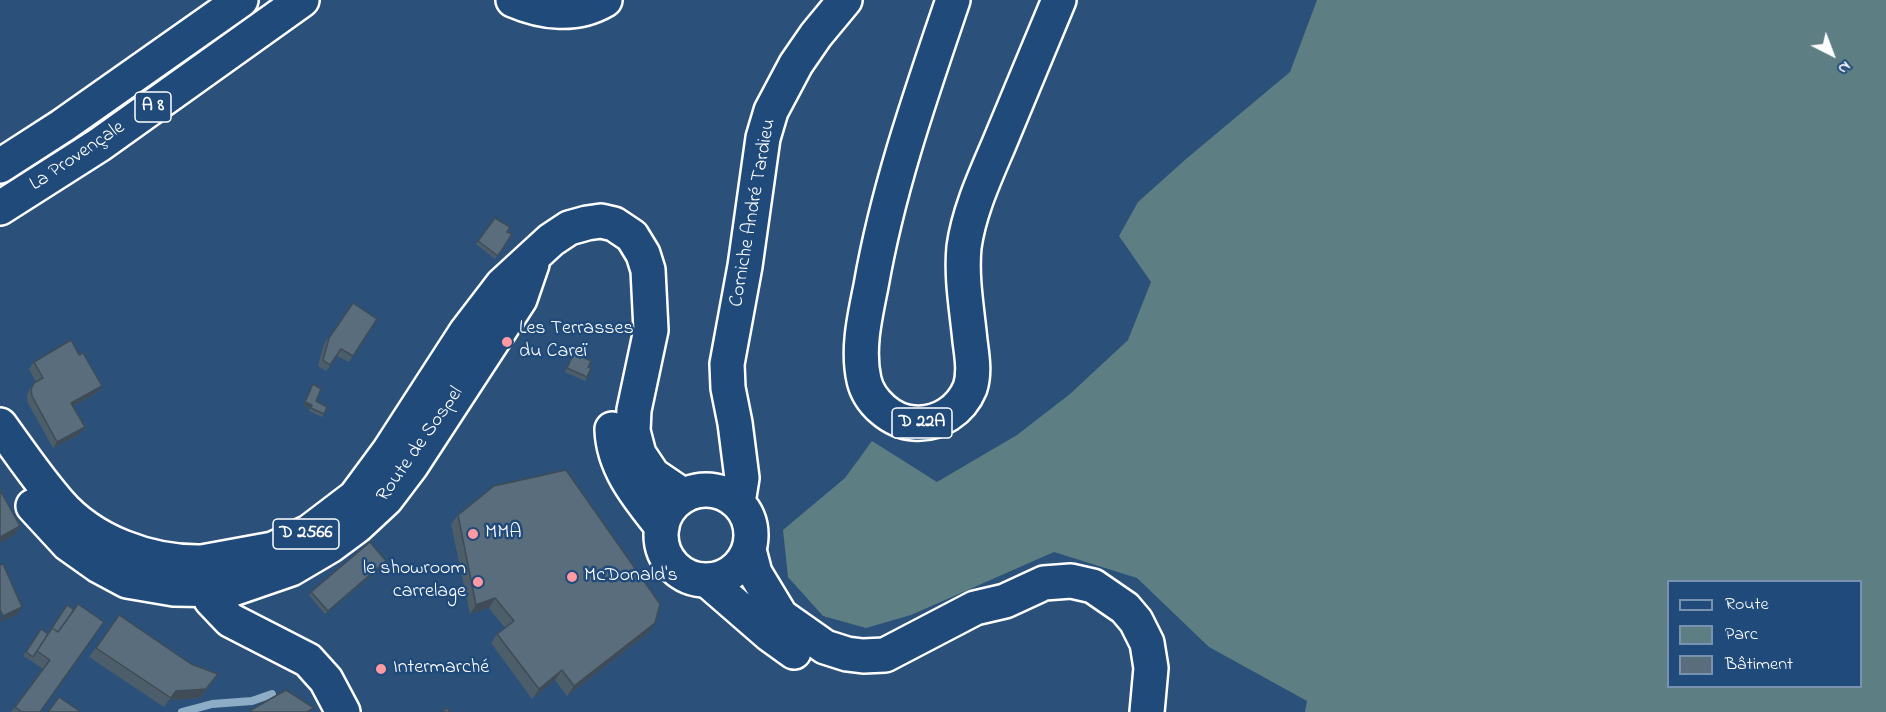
<!DOCTYPE html>
<html>
<head>
<meta charset="utf-8">
<style>
  body { margin:0 }
  #map { position:relative; width:1886px; height:712px; overflow:hidden; background:#2b517a; font-family:"Indie Flower",sans-serif }
  canvas { display:block }
  .legend { position:absolute; left:1667px; top:580px; width:195px; height:108px; box-sizing:border-box; background:#1f4a7a; border:2px solid #7992af; margin:0; padding:8px 10px; list-style:none; font-size:18px; color:#fff }
  .legend li { display:flex; align-items:center; gap:12px; height:30px }
  .legend b { width:30px; border:2px solid #7992af }
  .north { position:absolute; left:1802px; top:24px; width:60px; height:60px; -webkit-text-stroke:4px #1f4a7a; paint-order:stroke; rotate:138deg; font-size:16px; font-weight:700; line-height:24px; text-align:center; color:#fff }
  .north::after { content:''; display:block; margin:auto; width:21px; height:27px; background:#fff; clip-path:polygon(50% 0,100% 100%,50% 72%,0 100%) }
</style>
</head>
<body>
<div id="map">
<canvas width="1886" height="712"></canvas>
<ul class="legend">
<li><b style="height:8px;background:#1f4a7a"></b>Route</li>
<li><b style="height:16px;background:#5d7e83"></b>Parc</li>
<li><b style="height:16px;background:#5a6d7c"></b>Bâtiment</li>
</ul>
<div class="north">N</div>
</div>
<script>
const context = document.querySelector('canvas').getContext('2d');
context.lineJoin = 'round';
function fillPath(path, color) {
  context.fillStyle = color;
  context.fill(path, 'evenodd');
}
function trace(path, color, width, dash) {
  context.strokeStyle = color;
  context.lineWidth = width;
  context.lineCap = dash ? 'butt' : 'round';
  context.setLineDash(dash || []);
  context.stroke(path);
}
function label(font, color, halo, rows, align = 'center') {
  context.font = font + ' "Indie Flower",sans-serif';
  context.lineWidth = 5;
  context.setLineDash([]);
  context.textBaseline = 'middle';
  context.strokeStyle = halo;
  context.fillStyle = color;
  for (const [text, x, y, turn = 0] of rows) {
    context.save();
    context.translate(x, y);
    context.rotate((+turn || 0) * Math.PI / 180);
    context.textAlign = isNaN(turn) ? turn : align;
    if (halo) context.strokeText(text, 0, 0);
    context.fillText(text, 0, 0);
    context.restore();
  }
}
fillPath(new Path2D(`
  M1317,0h569v712h-581l2,-11 -98,-54 -72,-69 -83,-26 -143,63 -45,13 -43,-12 -35,-39 -5,-47 62,-52 27,-37 65,41 80,-47 53,-41 58,-54 23,-58 -32,-46 19,-34 48,-43 104,-87zM1668,582h192v104h-192z`), '#5d7e83');
trace(new Path2D(`
  M182,712l30,-8 40,-3 20,-7`), '#8dacc5', 8);
const secondary = new Path2D(`
  M749,550l6,23 26,43 44,31 22,7 16,2 22,-1 90,-47 30,-7 39,-18 27,-2 22,5 32,22 11,13 11,22 4,25 -4,44
  M203,565l8,35 19,20 78,40 18,20 17,32
  M708,581l61,53 25,18`);
const primary = new Path2D(`
  M513,0c30,13 63,17 92,0
  M953,0c-32,94 -65,188 -82,286 -6,30 -14,63 -7,94 5,22 28,42 50,43 25,2 47,-13 56,-35 5,-15 2,-32 0,-47 -3,-31 -9,-63 -6,-94 5,-36 21,-70 35,-103 20,-48 40,-96 60,-144
  M0,425c19,26 37,53 58,77 34,40 92,61 144,60l71,-13 36,-17 46,-35 34,-46 77,-119 36,-47 49,-45 18,-12 18,-5 14,-2 13,3 18,12 11,18 5,16 3,60 -17,80 -1,21 6,23 14,21 31,21
  M612,429c1,39 27,69 50,98
  M661 535a45 45 0 1 1 90 0a45 45 0 1 1-90 0Z
  M738,503l4,-25 -7,-55 -7,-35 -1,-24 18,-98 18,-128 8,-27 25,-47 20,-29 29,-35
  M33,506l35,38 31,22 28,15 47,8 56,1 61,-21 39,-23 27,-20 29,-27 25,-33 109,-167 12,-35`);
const highway = new Path2D(`
  M0,166l62,-40 179,-126
  M0,208l99,-63 203,-145`);
trace(secondary, '#fff', 38);
trace(primary, '#fff', 38);
trace(highway, '#fff', 38);
trace(secondary, '#1f4a7a', 33);
trace(primary, '#1f4a7a', 33);
trace(highway, '#1f4a7a', 33);
fillPath(new Path2D(`
  M495,218l12,14 5,2 -17,25 -19,-15z
  M353,303l24,16 -28,43 -12,-6 -11,15 -8,-5 6,-22z
  M574,353l13,24 -2,4 -20,-9z
  M79,355l23,31 -5,7 -24,13 12,21 -5,7 -27,14 -25,-45 -1,-7 2,-6 5,-7 2,-1 -7,-13 5,-7z
  M313,384l3,17 8,13 -2,3 -13,-6 1,-3 -7,-3z
  M458,515l191,117 -82,64 -12,-16 -23,19 -41,-56 6,-9 8,-6 -16,-20 -19,6 -19,-90z
  M386,561l-2,4 -59,49 -16,-19 2,-3z
  M67,605l-27,107h-29l32,-43 -13,-9 1,-1 -1,1 -7,-4 16,-24 9,2z
  M119,615l72,49 27,10 -18,24 -31,2 -5,7 -75,-50z`), '#4d5e6b');
fillPath(new Path2D(`
  M102,386l-5,7 -30,16 4,-6z
  M305,402l7,3 -2,3 -7,-3z
  M85,427l-5,7 -27,14 4,-6z
  M20,526l-6,9 -14,8v-6z
  M386,561l-2,4 -59,49 3,-3z
  M495,598l-6,10 -19,6 6,-9z
  M22,607l-4,7 -18,8v-2l3,-4z
  M655,623l-6,9 -82,64 7,-10z
  M562,670l-7,10 -23,19 7,-10z
  M218,674l-18,24 -31,2 -5,7 12,-16z`), '#3f4c57');
const building = new Path2D(`
  M495,218l15,9 -3,5 5,2 -14,22 -20,-15z
  M353,303l24,16 -24,37 -12,-7 -11,16 -7,-5 6,-22z
  M71,340l8,15 4,-2 19,33 -31,17 14,24 -28,15 -25,-46 -1,-7 3,-6 9,-5 -9,-16z
  M574,353l17,8 -3,6 3,1 -4,9 -20,-9z
  M313,384l8,5 -5,12 11,6 -3,7 -13,-6 1,-3 -7,-3z
  M566,470l94,134 -5,19 -81,63 -12,-16 -23,19 -42,-55 17,-13 -19,-23 -19,7 -18,-90 36,-29z
  M0,490l20,36 -20,11z
  M370,542l16,19 -58,50 -17,-19z
  M3,564l19,43 -19,9 -3,-6v-45z
  M78,604l26,18 -64,90h-18l-7,-5 35,-47 -13,-9 15,-23 6,4z
  M67,605l7,5 -16,22 -6,-4 -4,6z
  M119,615l72,49 27,10 -12,15 -30,2 -5,7 -75,-50z
  M41,629l7,5 -15,23 -7,-5z
  M286,690l28,18 -7,4h-56v-2z
  M59,697l22,15h-33z
  M447,708l3,4h-8z`);
fillPath(building, '#5a6d7c');
trace(building, '#3f4c57', 1.5);
for (const [x, y, r, color] of [
  [507,342,6,"#ff9aa2"],
  [473,534,6,"#ff9aa2"],
  [572,577,6,"#ff9aa2"],
  [478,582,6,"#ff9aa2"],
  [381,669,6,"#ff9aa2"]
]) {
  const dot = new Path2D();
  dot.arc(x, y, r, 0, 2 * Math.PI);
  context.fillStyle = color;
  context.fill(dot);
  trace(dot, '#1f4a7a', 2);
}
for (const [x, y, w] of [
  [153,107,36],
  [922,423,60],
  [306,534,66]
]) {
  const box = new Path2D();
  box.roundRect(x - w / 2, y - 15, w, 30, 4.5);
  context.fillStyle = '#1f4a7a';
  context.fill(box);
  trace(box, '#fff', 1.5);
}
label('bold 18px', '#fff', null, [
  ["A 8",153,107],
  ["D 22A",922,423],
  ["D 2566",306,534]
]);
label('20px', '#fff', '#1f4a7a', [
  ["La Provençale",78,157,-34],
  ["Corniche André Tardieu",754,213,-80],
  ["Route de Sospel",421,445,-55]
]);
label('20px', '#fff', '#1f4a7a', [
  ["Les Terrasses",519,330],
  ["du Careï",519,353],
  ["MMA",485,534],
  ["le showroom",466,570,"right"],
  ["carrelage",466,593,"right"],
  ["McDonald's",584,577],
  ["Intermarché",393,669]
], 'left');
</script>
</body>
</html>
